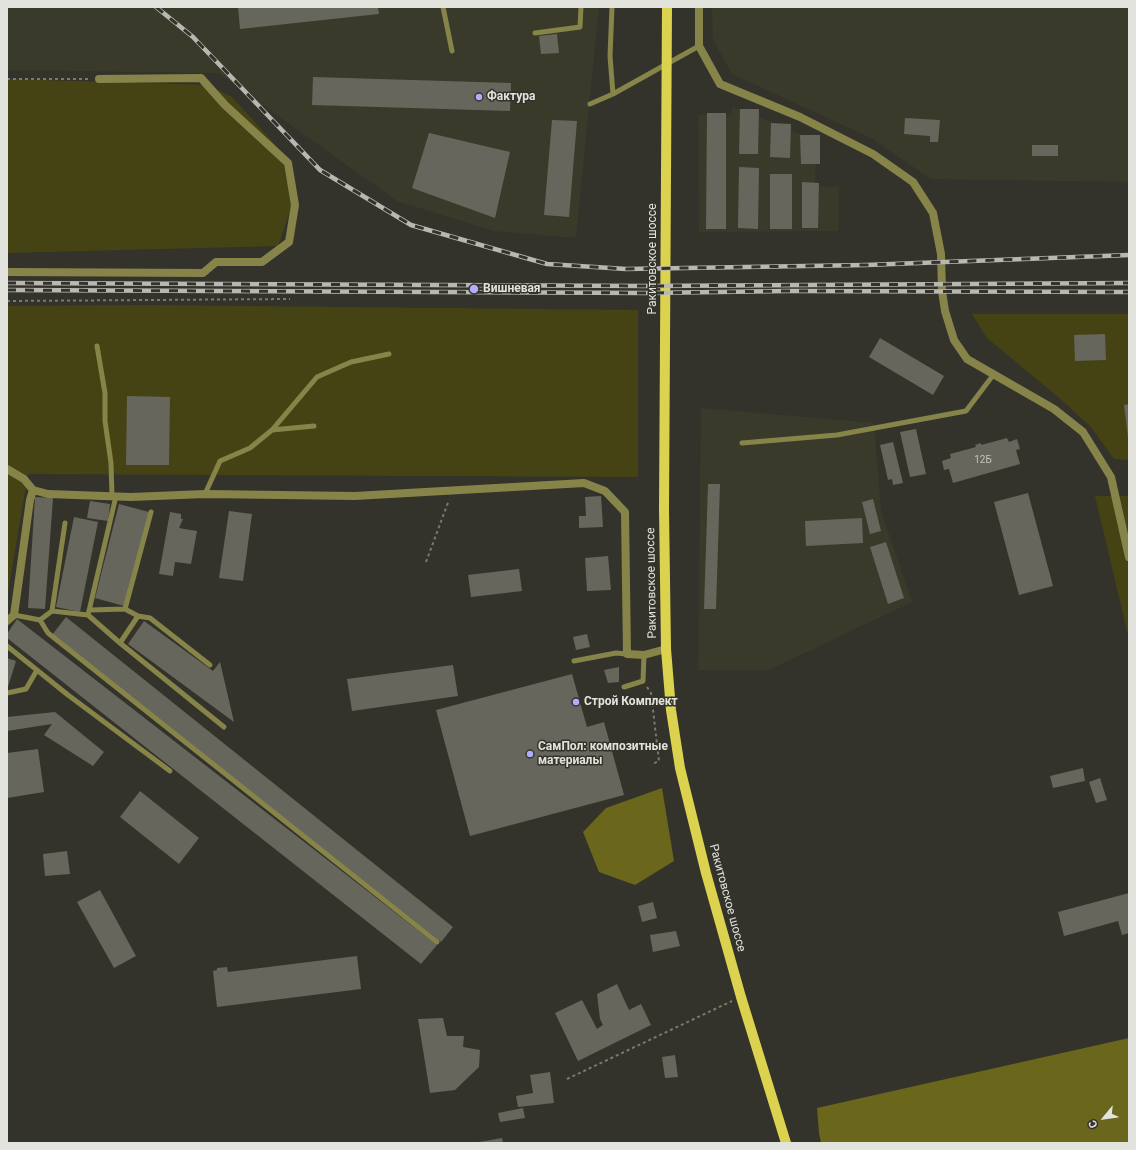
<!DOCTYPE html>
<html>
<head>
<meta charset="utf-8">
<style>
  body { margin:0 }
  #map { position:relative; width:1136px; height:1150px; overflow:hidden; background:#34332b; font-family:Roboto,sans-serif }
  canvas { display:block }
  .frame { position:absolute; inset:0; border:8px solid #e3e3de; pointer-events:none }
  .north { position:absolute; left:1084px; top:1098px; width:40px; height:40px; -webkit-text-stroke:3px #34332b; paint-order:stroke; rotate:241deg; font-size:11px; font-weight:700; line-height:16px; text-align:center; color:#e3e3de }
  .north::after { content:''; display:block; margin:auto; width:14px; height:18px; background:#e3e3de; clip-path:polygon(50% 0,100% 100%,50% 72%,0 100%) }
</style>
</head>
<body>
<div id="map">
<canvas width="1136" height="1150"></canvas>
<div class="frame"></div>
<div class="north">С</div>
</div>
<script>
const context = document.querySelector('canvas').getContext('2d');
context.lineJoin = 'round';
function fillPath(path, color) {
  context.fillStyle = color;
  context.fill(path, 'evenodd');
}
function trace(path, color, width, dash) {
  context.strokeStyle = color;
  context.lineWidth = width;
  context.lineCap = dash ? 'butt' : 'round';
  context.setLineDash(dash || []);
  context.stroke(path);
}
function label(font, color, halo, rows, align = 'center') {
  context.font = font + ' Roboto,sans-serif';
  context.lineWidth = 3;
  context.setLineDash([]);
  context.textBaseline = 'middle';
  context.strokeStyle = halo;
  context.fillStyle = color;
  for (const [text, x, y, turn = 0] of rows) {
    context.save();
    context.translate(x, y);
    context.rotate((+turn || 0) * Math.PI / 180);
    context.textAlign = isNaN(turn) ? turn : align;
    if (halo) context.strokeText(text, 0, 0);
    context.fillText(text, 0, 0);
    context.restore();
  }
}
fillPath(new Path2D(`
  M7,7h592l-23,231 -82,-7 -97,-30 -179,-128 -211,-3z
  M712,7h417v175l-198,-3 -60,-41 -139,-64 -19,-34z
  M732,106l84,35 -1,45 24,1 -1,44 -139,1 -1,-117h33z
  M701,408l173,15 7,88 31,91 -143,68h-71z`), '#3a3a2b');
fillPath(new Path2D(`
  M7,79l200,6 25,12 49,54 11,53 -14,42 -271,7z
  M145,305l493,5v167l-610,-3 -21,124v-292z
  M972,314h157v146l-15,-1 -23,-32 -35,-32 -69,-57z
  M1095,496h34v143z`), '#454314');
fillPath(new Path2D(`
  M662,788l12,73 -39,24 -36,-13 -16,-40 23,-24z
  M1129,1038v105h-308l-2,-10 -2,-25z`), '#6a661b');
fillPath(new Path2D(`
  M238,7h140l1,7 -139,15z
  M557,34l2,19 -18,1 -2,-18z
  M313,77l198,6 -1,28 -198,-6z
  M740,109h19l-1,45h-19z
  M707,113h19v116h-20z
  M905,118l35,2 -2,22h-8v-6l-26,-2z
  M552,120l25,1 -8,96 -25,-2z
  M771,123l20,1 -1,34 -20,-1z
  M429,133l81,19 -15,66 -83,-30z
  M800,135h20v29h-19z
  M1032,145h26v11h-26z
  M739,167l20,1 -1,61 -20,-1z
  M770,174h22v55h-22z
  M802,182l17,1 -1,45h-16z
  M1105,334l1,26 -31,1 -1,-26z
  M880,338l64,38 -11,19 -64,-38z
  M127,396l43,1 -1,68h-43z
  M1129,404v32l-1,1 -4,-32z
  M916,429l10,45 -16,3 -10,-45z
  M1007,438l2,4 8,-3 3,10 -4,1 4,14 -67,19 -4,-14 -5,1 -2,-9 9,-3 -1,-4 26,-7 -1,-2 6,-2v2z
  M893,442l10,41 -10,2 -1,-6 -4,1 -8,-35z
  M708,484h12l-4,125h-12z
  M1028,493l25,93 -34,9 -25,-93z
  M601,496l2,31 -24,1v-12h7l-1,-19z
  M35,497l18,1 -8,111 -17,-1z
  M873,499l8,32 -11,3 -8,-32z
  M90,501l20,3 -2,17 -21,-3z
  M119,504l30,8 -25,94 -29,-8z
  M229,511l23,3 -9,67 -24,-3z
  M170,512l11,2v5h2l-4,9 18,3 -6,33 -16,-2 -2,14 -14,-2z
  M74,517l24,5 -18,90 -24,-5z
  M862,518l1,25 -57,3 -1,-25z
  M886,542l18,56 -16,6 -18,-57z
  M608,556l3,34 -24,1 -2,-33z
  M519,569l3,22 -51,6 -3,-22z
  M66,617l387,310 -12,15 -389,-307z
  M17,619l420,326 -16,19 -414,-326v-4z
  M144,621l69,50 7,-9 14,60 -106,-78z
  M587,634l3,13 -14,3 -3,-13z
  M7,658l9,3 -9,29z
  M453,665l5,31 -106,15 -5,-32z
  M619,667v15l-11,1 -4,-13z
  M572,674l15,53 17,-5 20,73 -154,41 -34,-126z
  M55,712l49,40 -11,14 -49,-31 8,-11 -45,7v-14z
  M38,749l6,43 -37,6v-45z
  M1083,768l2,13 -32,7 -3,-12z
  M1100,778l7,22 -11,3 -7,-21z
  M140,791l59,47 -20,26 -59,-47z
  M67,851l3,23 -25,2 -2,-22z
  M100,890l36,66 -22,12 -37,-66z
  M1129,893v40l-7,2 -4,-14 -54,15 -6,-24z
  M653,902l4,16 -15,4 -4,-16z
  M676,931l4,15 -27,6 -3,-17z
  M357,956l4,33 -144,18 -4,-36 4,-1v-2l10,-1 1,5z
  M617,984l12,26 12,-6 10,21 -73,36 -23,-48 27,-13 15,29 6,-4 -3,-6 -3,-25z
  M443,1018l4,18h17l-1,11 17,3 -1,17 -24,23 -25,3 -12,-74z
  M675,1055l3,22 -13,1 -3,-21z
  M550,1072l4,31 -36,4 -2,-11 17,-3 -3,-18z
  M523,1108l2,10 -25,4 -2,-9z
  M502,1138l1,5h-24v-1z`), '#66665d');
trace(new Path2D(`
  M7,79h83
  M7,301l283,-2
  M426,562l23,-62
  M647,687l4,6 8,68 -7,3
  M567,1079l165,-78`), '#7a7972', 2, [3, 3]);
trace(new Path2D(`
  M443,7l9,44
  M612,7l-2,49 3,38
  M535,33l45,-6 1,-20
  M590,104l23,-10 86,-48
  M97,346l8,47v28l6,42 1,33
  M272,430l45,-53 34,-15 38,-8
  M742,443l95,-8 129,-24 28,-37
  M205,494l15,-33 30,-13 22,-18 42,-4
  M125,609l26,-97
  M52,611l13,-88
  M14,615l26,5 12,-9 36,4 28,-119
  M88,615l32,28 18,-27 -13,-7 -35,1
  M138,616l12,2 60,47
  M40,620l8,13 389,309
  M120,643l104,84
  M7,646l61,49 102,76
  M574,661l42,-8 11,1
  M624,687l19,-6 1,-26
  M7,693l19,-4 11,-19`), '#878449', 5);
trace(new Path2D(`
  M699,7v39l21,38 80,33 73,37 40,28 20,31 8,41 1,37 3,20 9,29 13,19 87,50 29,23 28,45 18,80
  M7,272l196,1 13,-11h46l27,-20 6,-37 -7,-42 -63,-58 -24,-27 -102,1
  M7,469l17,10 9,11
  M7,621l7,-6 16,-115 3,-10 15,4 83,3 74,-3 150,2 229,-13 21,8 20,21 2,142 17,1 22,-6`), '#878449', 8);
trace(new Path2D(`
  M667,7l-3,502 2,140 5,61 9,58 26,105 35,124 45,146`), '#dbd34f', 10);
const rail = new Path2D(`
  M156,7l37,30 127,133 91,55 136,39 79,5 240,-4 263,-10
  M7,283l641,3 481,-3
  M7,290l641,3 139,-2 342,1`);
trace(rail, '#b8b8b2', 4.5);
trace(rail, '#34332b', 3, [9]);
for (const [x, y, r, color] of [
  [479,97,4,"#b1adfa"],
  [474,289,5,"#b1adfa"],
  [576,702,4,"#b1adfa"],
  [530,754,4,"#b1adfa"]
]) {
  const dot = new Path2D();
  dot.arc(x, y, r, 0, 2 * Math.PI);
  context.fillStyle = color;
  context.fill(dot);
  trace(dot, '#34332b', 1.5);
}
label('10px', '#c4c4be', null, [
  ["12Б",983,460]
]);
label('bold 12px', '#e3e3de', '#34332b', [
  ["Фактура",487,97],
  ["Вишневая",483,289],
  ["Строй Комплект",584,702],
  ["СамПол: композитные",538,747],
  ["материалы",538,761]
], 'left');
label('12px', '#e3e3de', '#34332b', [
  ["Ракитовское шоссе",653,259,-90],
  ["Ракитовское шоссе",652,583,-91],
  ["Ракитовское шоссе",727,898,75]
]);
</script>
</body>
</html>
